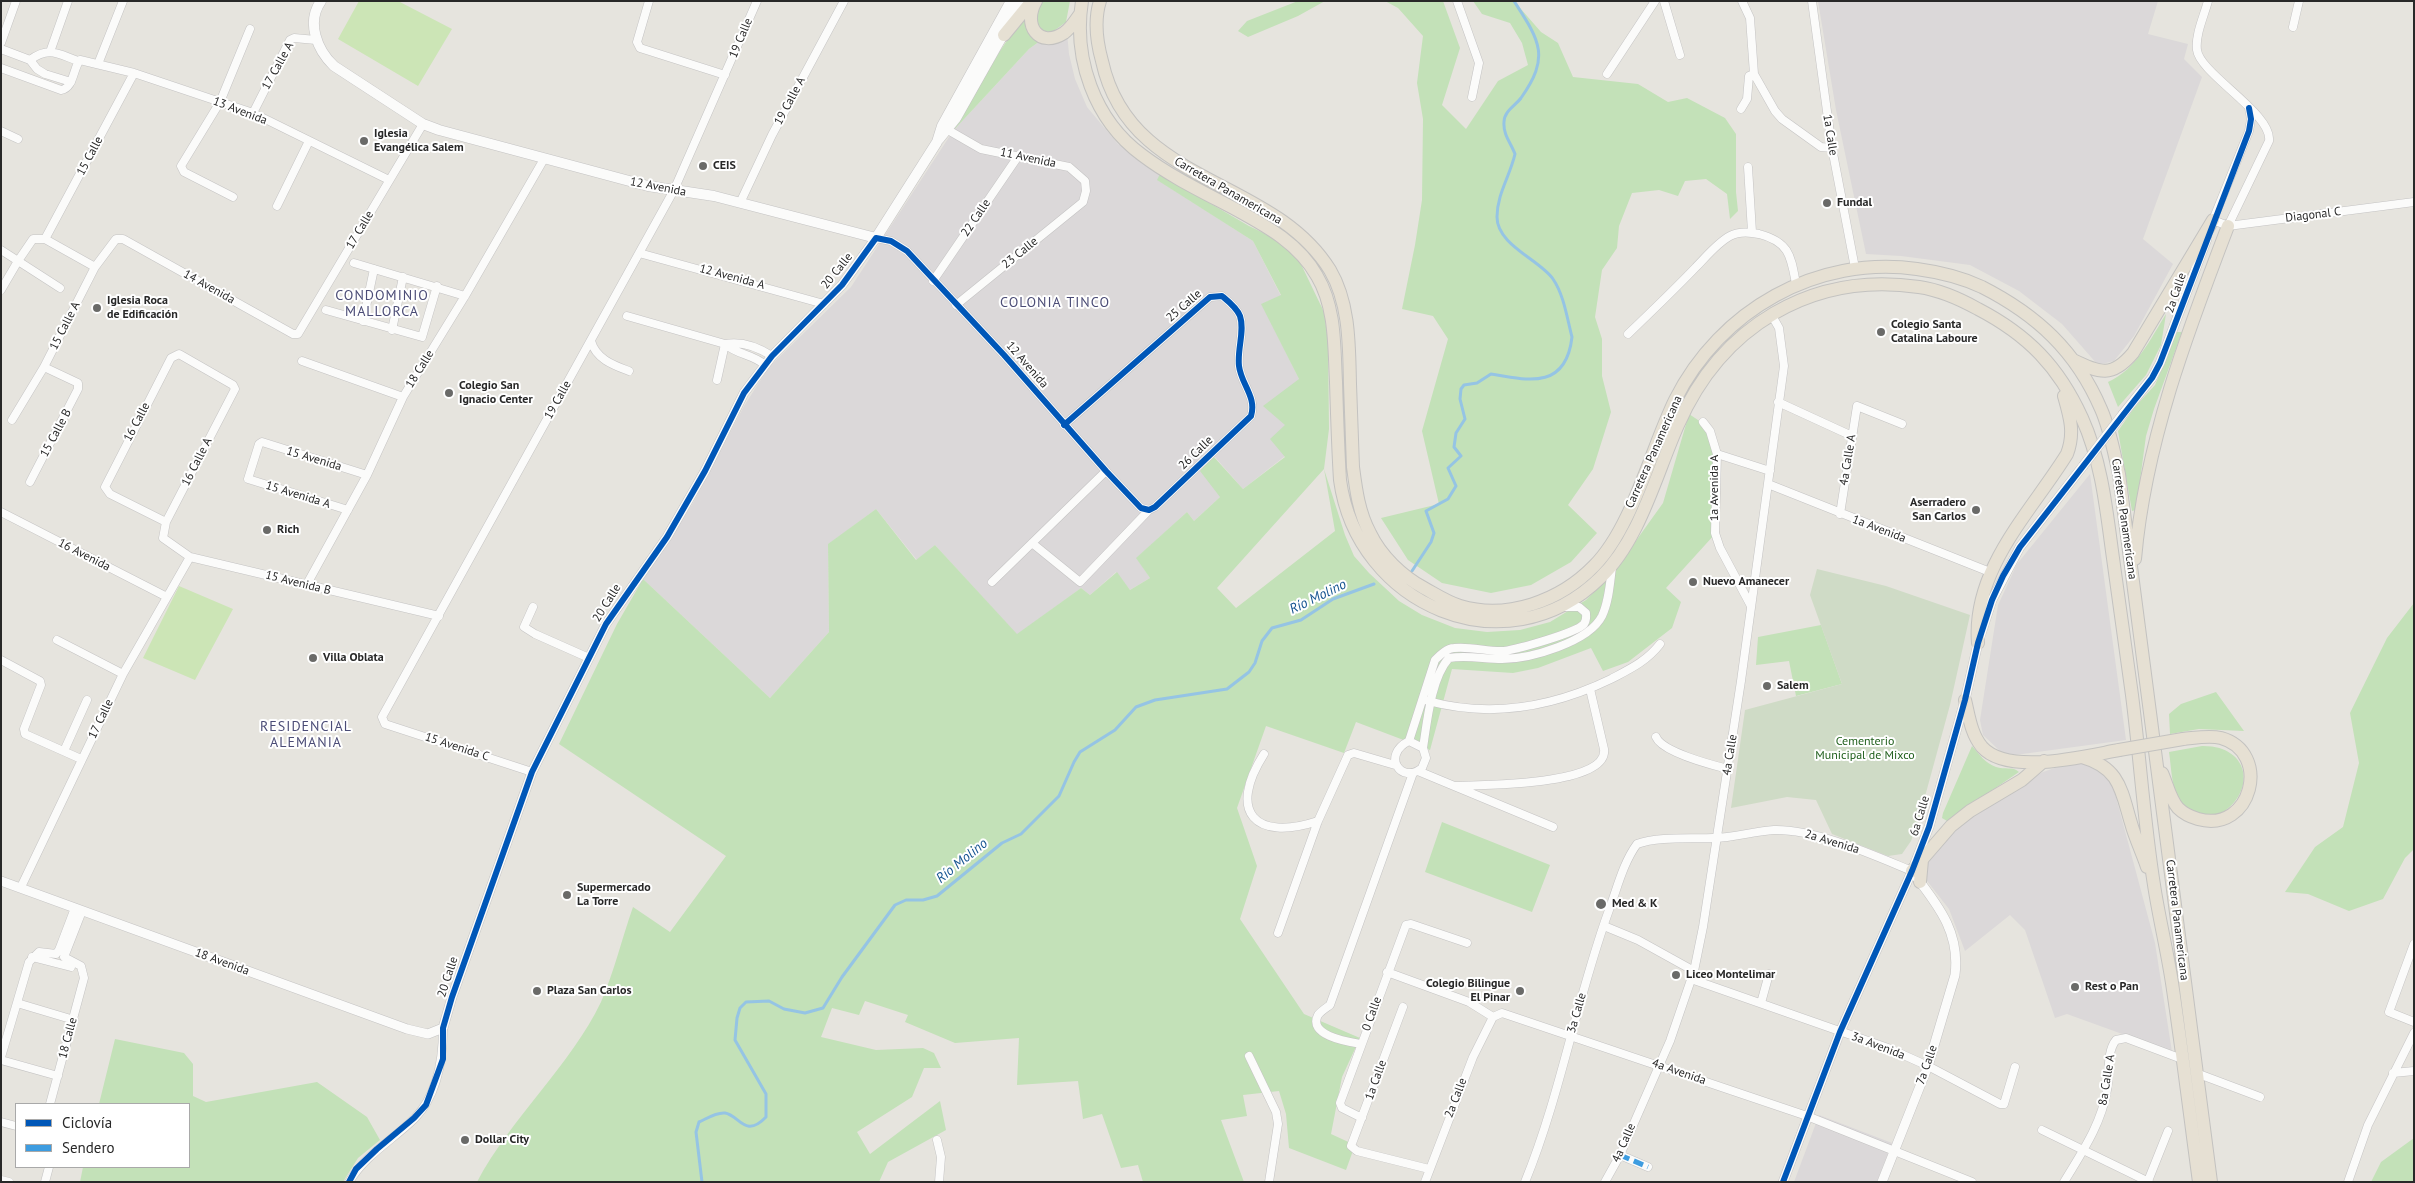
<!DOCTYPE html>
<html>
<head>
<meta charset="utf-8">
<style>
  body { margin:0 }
  #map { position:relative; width:2415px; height:1183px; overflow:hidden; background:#e6e4de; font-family:"PT Sans",sans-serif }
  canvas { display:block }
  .frame { position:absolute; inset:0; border:2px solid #282828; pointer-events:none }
  .legend { position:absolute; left:15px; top:1103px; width:175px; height:65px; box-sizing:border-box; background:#fff; border:1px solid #a9a9a9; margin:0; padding:6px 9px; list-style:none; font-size:15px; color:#282828 }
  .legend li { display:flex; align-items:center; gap:10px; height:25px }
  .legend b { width:25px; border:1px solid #a9a9a9 }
</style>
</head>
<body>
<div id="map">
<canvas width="2415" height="1183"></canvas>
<div class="frame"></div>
<ul class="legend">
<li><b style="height:6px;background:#0057b8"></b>Ciclovía</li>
<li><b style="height:6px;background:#3d9ce0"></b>Sendero</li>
</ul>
</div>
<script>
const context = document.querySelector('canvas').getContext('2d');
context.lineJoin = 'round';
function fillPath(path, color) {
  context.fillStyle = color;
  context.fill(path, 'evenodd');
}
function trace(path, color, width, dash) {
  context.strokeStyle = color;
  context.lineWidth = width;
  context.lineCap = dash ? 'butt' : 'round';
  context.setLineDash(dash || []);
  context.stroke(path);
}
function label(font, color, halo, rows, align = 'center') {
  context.font = font + ' "PT Sans",sans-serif';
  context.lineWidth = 4;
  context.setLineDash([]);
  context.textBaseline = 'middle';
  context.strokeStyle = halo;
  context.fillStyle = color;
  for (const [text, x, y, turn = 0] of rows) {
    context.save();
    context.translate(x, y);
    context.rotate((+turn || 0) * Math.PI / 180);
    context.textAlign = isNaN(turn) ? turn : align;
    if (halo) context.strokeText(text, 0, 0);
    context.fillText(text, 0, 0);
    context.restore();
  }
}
fillPath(new Path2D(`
  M1818,1h340l-10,33 40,10 -4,15 18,18 -59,162 30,25 -39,72 -20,25 -16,4 -36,-41 -43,-33 -49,-26 -69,-9 -35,-2 -30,-144z
  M1066,22l3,32 6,25 12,28 31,37 42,30 -2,6 95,61 28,55 -19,8 37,75 -13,46 -1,31 -42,33 -29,-33 7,40 -27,25 -7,-9 -50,46 13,20 -20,12 -14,-18 -26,23 -9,-7 -64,47 -82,-90 -18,15 -41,-51 -48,36 1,87 -59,66 -127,-119 50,-76 51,-97 25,-39 82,-80 102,-156 76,-82z
  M2090,474l36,266 -111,15 -13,-2 -19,-18 -3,-15 18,-115 19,-41z
  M2069,763l21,1 15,9 8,13 42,157 17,109 -105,-38 -12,4 -30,-88 -15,-15 -45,36 -16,-42 -29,-37 29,-41 17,-14 77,-45z
  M1819,1115l73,28 -15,39h-83z`), '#dbd8d9');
fillPath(new Path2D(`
  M1041,1h29l-4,21 -37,27 -76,82c22,-35 57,-107 88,-130z
  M1298,1h27l-27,15 -50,21 -10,-6 9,-10z
  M1385,1h58l17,47 -18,57 24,24 32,-48 30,-16 -6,-22 -12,-20 -28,-9 -9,-13h41l27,31 17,11 15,34 65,7 30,18 19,-4 38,20 11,16v58l2,19 -8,8 -3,-25 -21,-15 -21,2 -7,15 -19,-6 -27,3 -13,33 -2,22 -15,22 -7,47 7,22v37l9,36 -18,57 -25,36 29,28 -26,29 -40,23 -40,8 -49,-10 -34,-23 -27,-42 58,-14 -17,-73 26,-92 -15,-23 -31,-7 13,-64 7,-45 1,-81 -6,-36 6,-47 -25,-28z
  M1160,174l89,52 27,13 23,21 25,52 4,29 1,88 -5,40 21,66 9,21 15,17 30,28 23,14 33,13 32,4 33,-2 30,-8 36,-22 29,-30 48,-67 26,-89 18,12 7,27 1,81 -49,54 15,14 -9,26 -44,34 -25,9 -12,-23 -53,20 -25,5 -61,-4 -22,81 -74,-28 -12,31 -78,-27 -29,82 20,58 -17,53 64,95 56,24 -18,39 -11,57 24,11 -9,25 -57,-22 -3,-34 -7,-23 -36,4 4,21 -26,4 23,62h-101l-5,-17 -17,3 -19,-54 -19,5 -5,-38 -61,4 2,-47 -64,5 -50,-21 3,-7 -43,-14 -6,14 -27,-7 -11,29 55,13 47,-2 11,5 7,15h-17l-12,29 -55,35 13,22 70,-53 6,29 -58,32 -9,20h-402c33,-63 94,-117 124,-180 13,-30 21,-64 32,-95l37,25 56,-76 -167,-112 58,-120 26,-45 127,119 59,-66 -1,-88 48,-35 40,51 19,-15 82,89 64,-46 9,7 27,-23 13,18 20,-12 -14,-20 51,-46 7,9 26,-24 -20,-26 13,-15 30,33 42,-32 -15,-18 15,-14 -22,-19 36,-27 -38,-75 20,-9 -28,-54 -96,-61zM1324,469l11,62 -99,77 -19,-20z
  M2166,314l-5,31 -15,30 -28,32 -10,-25c28,-12 43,-44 58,-68z
  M2177,332h5l-28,77 -8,27 -10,74 -4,1 -14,-80 16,-23 21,-23z
  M2414,603v246l-9,9 -22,41 -34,12 -41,-17 -23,-2 30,-45 28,-20 16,-64 -9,-50 37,-75z
  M1821,625l21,59 -46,12 -7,-35 -33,4 2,-28z
  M2216,692l28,39 -45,-2 -29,5 -1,-20 12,-10z
  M1972,746c8,9 13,17 24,21 8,3 17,-1 23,5l-72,49 -5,-3 1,-5z
  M2202,746c49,-1 56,48 15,70 -8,-2 -21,-1 -28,-5 -18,-12 -17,-40 -20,-59z
  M1442,822l108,43 -18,47 -107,-40z
  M115,1039l69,14 9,11v32l13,6 111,-20 50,35 13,23 -22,18 -15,24h-263l3,-15h106v-63h-90z
  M2414,1138v44h-43l10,-20z`), '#c3e1b8');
fillPath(new Path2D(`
  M1817,569l69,17 84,29 -20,90 -32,117 -7,19 -9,13 -14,2 -56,-22 -16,-34 -29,-3 -56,11 14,-98 97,-26 -32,-89z`), '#cfdbc6');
fillPath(new Path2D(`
  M359,1h39l54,28 -34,57 -80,-47z
  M179,586l54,23 -38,71 -52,-22z`), '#cce5b6');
trace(new Path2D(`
  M1412,571l19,-29 3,-9 -8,-22 22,-12 8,-13 -8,-18 13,-12 -7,-9 2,-14 9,-14 -5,-20 1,-10 3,-4 13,-2 14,-9c39,7 75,15 81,-37 -5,-19 -8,-42 -19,-58 -13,-19 -56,-34 -56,-62 0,-23 13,-41 18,-63 -4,-11 -12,-19 -11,-32 0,-11 11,-16 17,-24 30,-42 18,-58 -7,-97
  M702,1182l-6,-50 3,-10c7,-3 17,-10 26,-9 14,2 20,26 41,4v-23l-31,-54 2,-22 3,-10 6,-6 23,-1 15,8 21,4 18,-5 19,-31 53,-72 11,-5h17l14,-4 65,-53 19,-9 38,-38 15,-34 6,-10 35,-22 21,-23 19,-7 72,-11 22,-17 6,-9 7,-22 10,-13 29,-8 32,-21 41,-15`), '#95c4e4', 3);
const minor = new Path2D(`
  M649,1l-12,41 3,6 85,27
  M1457,1l22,62 -7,34
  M1664,1l16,54
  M1742,1l8,17 4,56 21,37 7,8 39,28 11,1
  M1812,1l20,147 23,120
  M2208,1c-4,15 -13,34 -11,49 3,24 76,64 72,91l-41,85
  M2293,27l6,-26
  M1,43l15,-42
  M1,49l29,11 7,9 8,5 26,8
  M50,52l18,-51
  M30,60c19,-14 28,-6 48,1
  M98,64l25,-63
  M1,68l60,22c13,-2 12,-22 19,-30l54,13 119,40 136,67
  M1607,74l48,-73
  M2249,108l2,11 -2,12 -36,89 15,6 186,-24
  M1741,109l6,-10 2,-23 5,-2
  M253,113l37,-73 4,-2 22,2
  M948,130l33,19 88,18 16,14 1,10 -3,11 -127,103
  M1,131l17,8
  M1748,167l4,65
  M233,197l-49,-25 -3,-6 39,-64 30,-73
  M740,203l32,-68 72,-134
  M277,206l32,-65
  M876,238l15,3 16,10 97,104 102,116 35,37 8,2 6,-3 96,-91c6,-19 -10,-32 -12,-50 -2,-17 6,-35 1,-50 -3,-8 -12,-15 -18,-20l-12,1 -146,128
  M45,239l89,-166
  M1,250l59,38
  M639,253l185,51
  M354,263l111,33
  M933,281l86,-126
  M1,290l17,-29 15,-22h12l50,28
  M326,310l96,27 15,-51
  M627,316l98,28c12,11 28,10 40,21
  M363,321l11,-52
  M392,330l11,-53
  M1628,334c23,-22 46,-44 68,-67 10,-10 21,-24 34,-31 9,-5 20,-4 29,-2 31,8 32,23 37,50
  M591,341c5,18 22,24 38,30
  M725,344c16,-3 33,3 47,12
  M302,361l101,36
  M717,380l8,-36
  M1778,402l74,34
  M12,420l32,-53 51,-100 21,-28h7l170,95h5l125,-210
  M1703,422l7,9 7,23 -2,79 5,15 31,58
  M1717,454l53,17
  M30,482l48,-93v-6l-34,-16
  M1768,484l222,88
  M348,510l-100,-31 11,-35 3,-2 105,33
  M1,512l166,85
  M1840,514l17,-108 45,18
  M166,522l-56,-28 -5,-7 66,-129 8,-4 54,31 2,4 -69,133 -3,16 27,19 249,59
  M1032,543l48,39 69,-72
  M992,582l114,-111
  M307,584l60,-109 36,-78 62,-101 79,-137
  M533,607l-9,20 11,7 54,24
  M57,640l66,34
  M1,660l39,21 1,4 -17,44 1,5 56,25
  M1428,701c63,17 125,6 183,-22 19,-10 36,-18 49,-35
  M1656,737c6,15 56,28 72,32
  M1409,741l14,7 3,10 -4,10c-21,17 -41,-13 -13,-27l26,-81c5,-5 12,-12 19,-12 17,-2 34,4 50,3 14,-2 72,-18 80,-27 3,-4 2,-7 2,-11l-7,-6h-17
  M1423,748c4,-26 8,-70 26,-90 18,-3 35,1 53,1 28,0 87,-17 100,-43 7,-15 8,-33 10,-49
  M64,751l23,-51
  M1264,754c-37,58 -9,88 54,67
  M1418,771l135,56
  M532,772l-147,-48 -3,-7 292,-527 83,-189
  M1455,786c25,-1 154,0 149,-37l-14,-60
  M21,887l102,-213 67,-117
  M1604,926l34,14 56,31
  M1278,933l40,-112 30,-66 6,-2 41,12
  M2414,944l-25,68 25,10
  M32,957l39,10
  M1387,972l82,30 24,15
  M1691,979l197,69 40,18 72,38h4l11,-37
  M17,1003l57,17
  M1761,1003l8,-29
  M1403,1007l-52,139 6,5 72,18
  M1493,1017l9,-4 305,103 165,66
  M1361,1044c-11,-2 -54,-8 -43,-29 3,-4 8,-7 12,-10l83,-232
  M1249,1056l27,56 2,12 -9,58
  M1,1057l28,-95 10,-10 17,2 3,-4 16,-42
  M1,1060l57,16
  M2196,1073l64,24
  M2393,1073l21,-2
  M50,1104l34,-126 -3,-12 -17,-9 18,-46
  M1362,1118l-20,-10 -2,-5 66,-178 5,-1 56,19
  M1,1122l15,4
  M2042,1130l107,52
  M937,1140l4,17 -2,25
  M1620,1155l28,12
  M1,1180l8,2
  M2148,1181l20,-50
  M45,1182l4,-15
  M349,1182c17,-28 44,-42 66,-64 23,-24 28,-59 28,-90
  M1425,1182l48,-125 20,-40
  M1525,1182c36,-88 51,-182 84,-272 8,-21 14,-47 28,-66 20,-8 55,-5 76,-6 21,0 41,-7 61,-8 42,-1 99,25 138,41
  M1605,1182l15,-27 50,-114 24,-70 9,-44 38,-246 43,-315 -5,-38 -8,-14
  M2064,1182c18,-30 37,-57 43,-92 3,-15 -1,-38 9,-50l10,-2 56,21
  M2348,1182l20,-57 46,-92`);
const tertiary = new Path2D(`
  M2123,414l29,-36 8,-15 47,-124
  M1,881l406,148 21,5 15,-6 9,-31 80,-225 74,-148 61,-87 38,-66 39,-78 28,-37 70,-71 34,-47
  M1783,1182l57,-150 72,-161 17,-44 36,-127 13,-57 14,-43 28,-53 63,-81
  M1882,1182l46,-116 27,-91c5,-40 -14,-66 -38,-97`);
const secondary = new Path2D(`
  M321,1c-15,21 -4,49 13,65l89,58 16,6 209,56 66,10 162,42 61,-96 5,-16 69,-125
  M939,139l17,-21 66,-117`);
const trunk = new Path2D(`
  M1036,1c-14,24 3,48 28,32 7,-5 11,-12 16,-19
  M1082,1c-9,57 12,119 60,154 29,22 63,38 95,55 31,17 62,34 80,66 19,32 17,71 19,106 1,33 2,66 4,98 17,125 166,190 260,98 40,-38 56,-104 78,-153 43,-98 133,-154 241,-138 21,3 41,12 59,22 50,26 81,58 104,109 19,42 24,88 30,133 7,48 13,96 20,144 8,63 12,127 22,190 5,33 13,65 18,98 10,66 18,133 27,199
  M1100,1c-6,19 -3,42 2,60 27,125 170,115 228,209 20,34 19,76 20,114 1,28 2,56 3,83 3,23 6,46 17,66 11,23 32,43 54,55 11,6 23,14 36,18 47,14 100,-5 134,-40 38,-38 57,-117 81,-166 45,-90 142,-145 242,-131 22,3 44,8 65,18 55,28 94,64 119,122 9,20 13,44 18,65l92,708
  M1004,35l28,-34
  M2073,360c27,13 39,18 60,-7l80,-133
  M2135,559c10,-115 52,-226 93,-333
  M1978,643c-6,-74 53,-131 89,-189 8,-21 3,-37 -3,-58
  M1965,700c4,16 6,34 17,47 26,29 103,9 137,3
  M2082,757c38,11 39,33 49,66 4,15 11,29 16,44
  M2162,773c5,11 8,26 16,35 5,5 13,9 20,11 54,15 74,-67 23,-81 -12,-3 -26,0 -38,1
  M1912,871l39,-45 19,-15 52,-31 22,-19
  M1920,882l2,-22`);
trace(minor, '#c4c3c3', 9);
trace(tertiary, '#c4c3c3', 10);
trace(secondary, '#c4c3c3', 11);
trace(trunk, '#c3c2c0', 14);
trace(minor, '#fbfbfa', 8);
trace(tertiary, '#fbfbfa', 9);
trace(secondary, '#fbfbfa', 10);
trace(trunk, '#e6e0d3', 12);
const tertiaryBridge = new Path2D(`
  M2083,466l40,-52`);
const trunkBridge = new Path2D(`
  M2119,750l64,-11`);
trace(tertiaryBridge, '#c4c3c3', 10, []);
trace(trunkBridge, '#c3c2c0', 14, []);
trace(tertiaryBridge, '#fbfbfa', 9);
trace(trunkBridge, '#e6e0d3', 12);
trace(new Path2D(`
  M1620,1155l28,12`), '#3d9ce0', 5, [10, 5]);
trace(new Path2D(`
  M349,1182l7,-13 21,-20 37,-31 12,-13 17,-46v-31l9,-31 80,-225 74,-148 61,-87 38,-66 39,-78 28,-37 70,-71 34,-47 15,3 16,10 97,104 102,116 35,37 8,2 6,-3 96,-91c6,-19 -10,-32 -12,-50 -2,-17 6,-35 1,-50 -3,-8 -12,-15 -18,-20l-12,1 -146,128
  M1783,1182l57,-150 72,-161 17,-44 36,-127 13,-57 14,-43 11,-24 17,-29 132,-169 8,-15 89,-232 2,-12 -2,-11`), '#0057b8', 6);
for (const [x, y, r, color] of [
  [364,141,5,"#6a6a68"],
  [703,166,5,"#6a6a68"],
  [1827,203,5,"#6a6a68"],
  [97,308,5,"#6a6a68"],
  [1881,332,5,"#6a6a68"],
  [449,393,5,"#6a6a68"],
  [1976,510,5,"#6a6a68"],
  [267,530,5,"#6a6a68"],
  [1693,582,5,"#6a6a68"],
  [313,658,5,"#6a6a68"],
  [1767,686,5,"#6a6a68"],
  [567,895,5,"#6a6a68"],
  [1601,904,6,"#6a6a68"],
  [1676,975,5,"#6a6a68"],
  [2075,987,5,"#6a6a68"],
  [537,991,5,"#6a6a68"],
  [1520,991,5,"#6a6a68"],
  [465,1140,5,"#6a6a68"]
]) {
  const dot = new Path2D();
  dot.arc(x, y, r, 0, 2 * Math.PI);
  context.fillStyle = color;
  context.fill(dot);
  trace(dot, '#fff', 2);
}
label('12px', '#282828', '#fff', [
  ["19 Calle",741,38,-67],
  ["17 Calle A",278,66,-61],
  ["19 Calle A",790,101,-62],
  ["13 Avenida",240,111,21],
  ["1a Calle",1830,135,81],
  ["15 Calle",90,156,-62],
  ["11 Avenida",1028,158,12],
  ["12 Avenida",658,187,11],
  ["Carretera Panamericana",1228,191,30],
  ["Diagonal C",2313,215,-7],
  ["22 Calle",976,218,-56],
  ["17 Calle",360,230,-59],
  ["23 Calle",1020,253,-39],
  ["20 Calle",837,271,-51],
  ["12 Avenida A",732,277,15],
  ["14 Avenida",209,287,29],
  ["2a Calle",2176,293,-71],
  ["25 Calle",1184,306,-41],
  ["15 Calle A",65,326,-63],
  ["12 Avenida",1027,365,49],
  ["18 Calle",420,369,-58],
  ["19 Calle",558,400,-61],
  ["16 Calle",137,422,-62],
  ["15 Calle B",56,433,-62],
  ["Carretera Panamericana",1654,452,-66],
  ["26 Calle",1196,453,-44],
  ["15 Avenida",314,459,17],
  ["4a Calle A",1848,460,-81],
  ["16 Calle A",197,462,-63],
  ["1a Avenida A",1715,488,-90],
  ["15 Avenida A",298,495,17],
  ["Carretera Panamericana",2124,519,82],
  ["1a Avenida",1879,529,21],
  ["16 Avenida",84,555,27],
  ["15 Avenida B",298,583,14],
  ["20 Calle",607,603,-58],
  ["17 Calle",101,719,-64],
  ["15 Avenida C",457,747,18],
  ["4a Calle",1730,755,-81],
  ["6a Calle",1920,816,-73],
  ["2a Avenida",1832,842,17],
  ["Carretera Panamericana",2177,920,83],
  ["18 Avenida",222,962,20],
  ["20 Calle",448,977,-72],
  ["3a Calle",1577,1013,-74],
  ["0 Calle",1372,1014,-70],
  ["18 Calle",68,1038,-75],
  ["3a Avenida",1878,1046,21],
  ["7a Calle",1927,1065,-71],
  ["4a Avenida",1679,1072,19],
  ["1a Calle",1376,1080,-70],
  ["8a Calle A",2107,1080,-81],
  ["2a Calle",1456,1098,-69],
  ["4a Calle",1624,1143,-66]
]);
label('bold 12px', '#282828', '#fff', [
  ["Iglesia",374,134],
  ["Evangélica Salem",374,148],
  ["CEIS",713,166],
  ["Fundal",1837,203],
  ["Iglesia Roca",107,301],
  ["de Edificación",107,315],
  ["Colegio Santa",1891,325],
  ["Catalina Laboure",1891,339],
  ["Colegio San",459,386],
  ["Ignacio Center",459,400],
  ["Aserradero",1966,503,"right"],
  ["San Carlos",1966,517,"right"],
  ["Rich",277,530],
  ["Nuevo Amanecer",1703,582],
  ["Villa Oblata",323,658],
  ["Salem",1777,686],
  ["Supermercado",577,888],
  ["La Torre",577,902],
  ["Med & K",1612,904],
  ["Liceo Montelimar",1686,975],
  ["Colegio Bilingue",1510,984,"right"],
  ["El Pinar",1510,998,"right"],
  ["Rest o Pan",2085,987],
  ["Plaza San Carlos",547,991],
  ["Dollar City",475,1140]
], 'left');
label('12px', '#21601d', '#fff', [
  ["Cementerio",1865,742],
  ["Municipal de Mixco",1865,756]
]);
context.letterSpacing = '1px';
label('14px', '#4b4c76', '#fff', [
  ["CONDOMINIO",382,296],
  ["MALLORCA",382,312],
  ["COLONIA TINCO",1055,303],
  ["RESIDENCIAL",306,727],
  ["ALEMANIA",306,743]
]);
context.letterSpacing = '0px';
label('italic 14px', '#145390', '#fff', [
  ["Río Molino",1318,597,-26],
  ["Río Molino",962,861,-39]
]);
</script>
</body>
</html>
